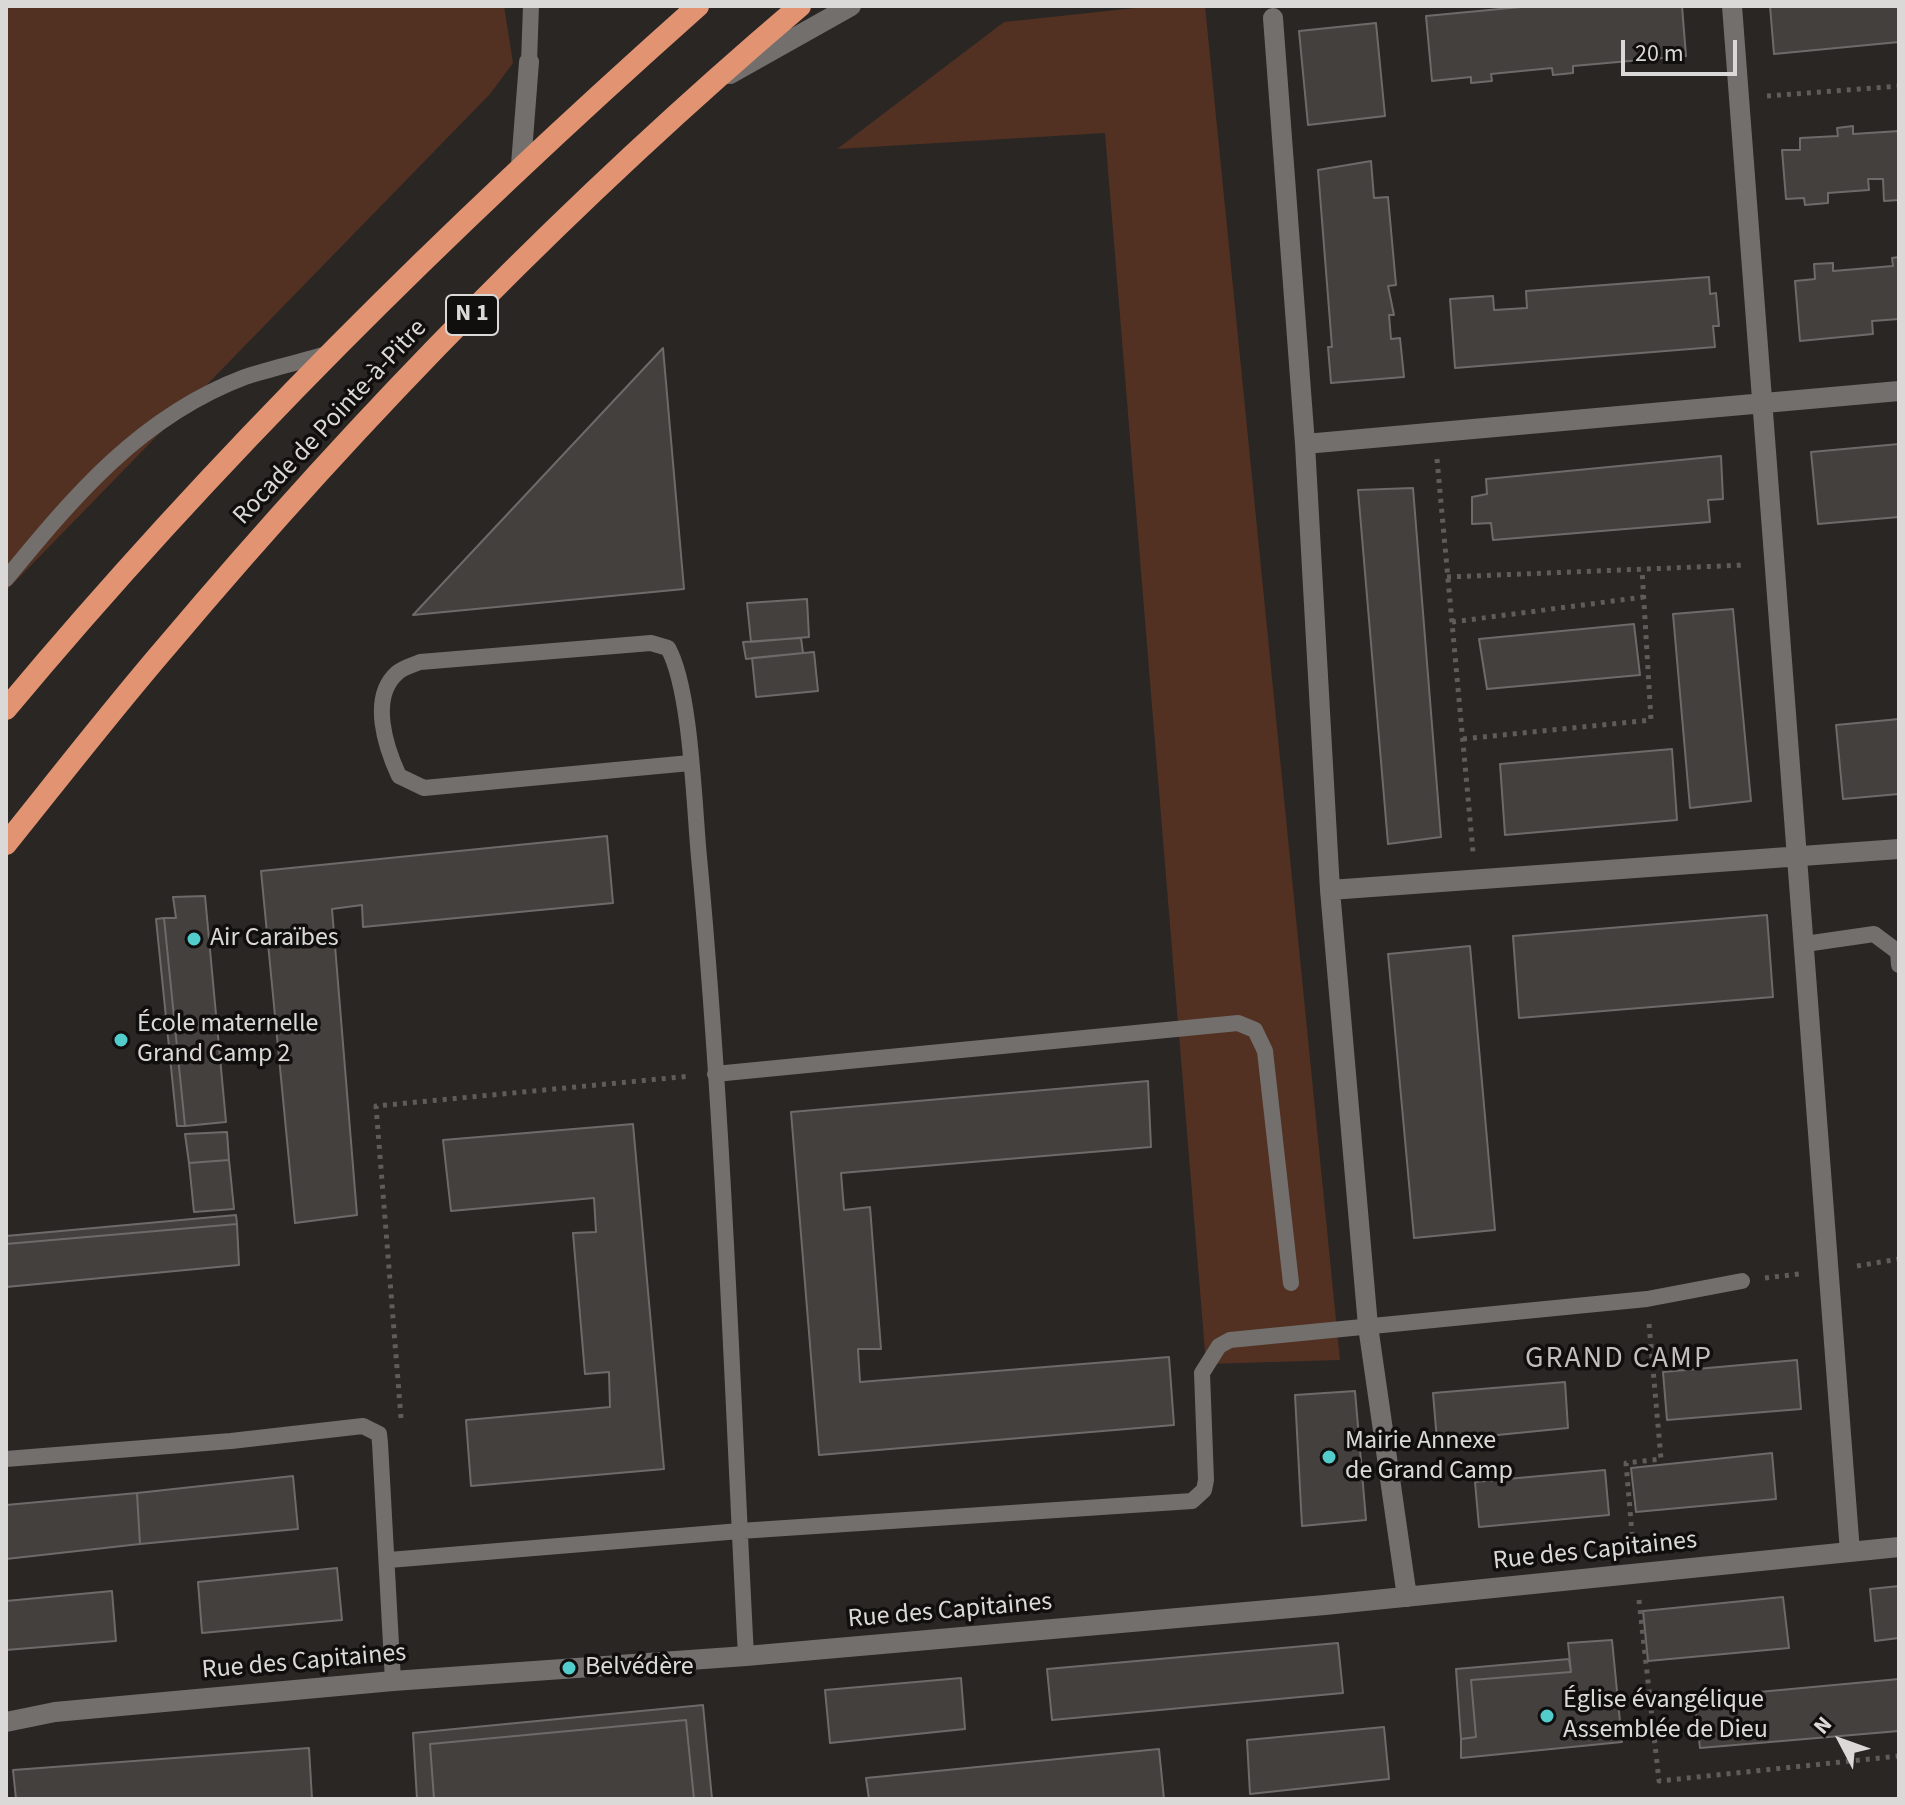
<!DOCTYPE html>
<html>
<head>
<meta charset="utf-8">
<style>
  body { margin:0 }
  #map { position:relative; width:1905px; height:1805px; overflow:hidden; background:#292624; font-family:"Source Sans 3",sans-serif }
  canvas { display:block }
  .frame { position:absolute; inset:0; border:8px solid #dbd9d8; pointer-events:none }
  .north { position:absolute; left:1801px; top:1701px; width:80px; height:80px; -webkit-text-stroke:6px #110f0e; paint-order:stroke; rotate:311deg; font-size:22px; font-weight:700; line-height:32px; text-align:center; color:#dbd9d8 }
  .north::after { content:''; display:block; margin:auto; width:28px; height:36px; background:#dbd9d8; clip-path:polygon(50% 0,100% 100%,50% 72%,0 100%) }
  .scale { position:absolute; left:1621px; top:40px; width:116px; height:36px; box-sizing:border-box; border:4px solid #dbd9d8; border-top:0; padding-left:10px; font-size:24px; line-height:28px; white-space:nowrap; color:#dbd9d8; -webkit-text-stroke:6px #110f0e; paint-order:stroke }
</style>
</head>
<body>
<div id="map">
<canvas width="1905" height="1805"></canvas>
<div class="frame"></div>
<div class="north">N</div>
<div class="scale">20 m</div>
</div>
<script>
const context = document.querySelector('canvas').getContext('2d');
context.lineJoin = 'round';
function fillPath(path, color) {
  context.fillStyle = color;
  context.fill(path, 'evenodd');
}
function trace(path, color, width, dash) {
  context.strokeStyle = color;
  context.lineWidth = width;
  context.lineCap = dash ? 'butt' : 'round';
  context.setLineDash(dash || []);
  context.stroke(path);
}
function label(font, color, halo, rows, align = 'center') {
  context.font = font + ' "Source Sans 3",sans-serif';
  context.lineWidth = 7;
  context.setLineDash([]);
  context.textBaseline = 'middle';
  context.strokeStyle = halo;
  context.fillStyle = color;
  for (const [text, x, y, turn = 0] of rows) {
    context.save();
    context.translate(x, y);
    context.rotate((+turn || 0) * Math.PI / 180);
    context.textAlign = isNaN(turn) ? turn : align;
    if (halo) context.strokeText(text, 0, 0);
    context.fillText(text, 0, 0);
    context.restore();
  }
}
fillPath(new Path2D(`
  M6,6h498l9,57 -23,31 -484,497z
  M1154,6h51l135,1354 -134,4 -101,-1231 -268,16 167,-127z`), '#523122');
const building = new Path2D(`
  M1531,6h151l4,50 -113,10v7l-20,2 -1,-7 -61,6 1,7 -21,2v-6l-39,4 -6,-65z
  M1770,6h129v36l-125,12z
  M1376,23l9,93 -77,9 -9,-94z
  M1853,126v8l46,-3v69l-15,1 -1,-22h-15l1,11 -41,3v10l-23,2 -1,-7 -18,1 -4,-49h18v-12l38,-2 -1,-8z
  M1371,161l3,37 14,-1 8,88 -8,1 6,29h-5l2,24 9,-1 4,39 -73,6 -3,-36h4l-14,-177z
  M1899,257v62l-27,2 1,13 -73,7 -5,-60 20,-2 -1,-15 19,-1v8l60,-5 -1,-8z
  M1709,277l1,17 6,-1 3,33h-6l2,21 -260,21 -5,-69 43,-3 1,14 33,-2 -1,-17z
  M663,348l21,241 -271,26z
  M1899,444v73l-81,7 -7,-72z
  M1721,456l2,43 -15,1 2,22 -217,18 -2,-17 -19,1v-27l15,-3 -1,-15z
  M1413,488l28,349 -53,7 -30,-354z
  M807,599l2,38 -58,5 -4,-39z
  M1733,609l18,192 -61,7 -17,-194z
  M1634,624l6,51 -153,14 -8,-50z
  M801,638l2,15 -57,6 -3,-17z
  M814,652l4,39 -62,6 -4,-39z
  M1899,719v75l-56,5 -7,-74z
  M1672,749l5,71 -172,15 -5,-71z
  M607,836l6,67 -250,24 -1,-22 -30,4 25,306 -62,8 -34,-352z
  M205,896l21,226 -41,4 -21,-208h12l-3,-21z
  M1767,915l6,82 -254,21 -6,-82z
  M164,918l21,208h-8l-21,-207z
  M1470,946l25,284 -81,8 -26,-284z
  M1148,1081l3,66 -310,26 3,37 26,-3 11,142h-23l2,33 309,-25 5,68 -355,30 -28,-343z
  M633,1124l31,345 -193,17 -5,-66 144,-13 -1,-35 -24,2 -12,-141 23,-1 -2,-34 -143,13 -8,-71z
  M227,1132l2,28 -40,3 -4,-29z
  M229,1160l5,49 -40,3 -5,-49z
  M236,1215l1,9 -231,20v-8z
  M237,1224l2,41 -233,22v-43z
  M1797,1360l4,49 -134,11 -4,-48z
  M1565,1382l3,46 -131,13 -4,-48z
  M1355,1391l11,129 -64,6 -7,-131z
  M1772,1453l4,46 -140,13 -5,-44z
  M1605,1470l4,45 -130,12 -4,-45z
  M293,1476l5,53 -158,15 -3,-51z
  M137,1493l3,51 -134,15v-54z
  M337,1568l5,52 -140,13 -4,-51z
  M1899,1586v52l-24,3 -5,-52z
  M112,1591l4,50 -110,9v-49z
  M1783,1597l6,51 -141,13 -5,-50z
  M1612,1640l10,102 -161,16v-19l15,-2 -5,-57 100,-8 -3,-29z
  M1338,1643l5,50 -291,27 -5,-51z
  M1569,1659l2,13 -100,8 5,57 -15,2 -5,-70z
  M961,1678l4,51 -135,14 -5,-53z
  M1899,1679v52l-199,17 -6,-50z
  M703,1705l9,94h-18l-8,-79 -256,24 4,55h-17l-4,-66z
  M686,1720l8,79h-260l-4,-55z
  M1384,1727l5,52 -139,15 -3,-54z
  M309,1748l3,51h-296l-3,-29z
  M1159,1749l5,50h-295l-3,-21z`);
fillPath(building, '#43403e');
trace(building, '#6e6a69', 2);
trace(new Path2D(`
  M1767,96l132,-10
  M1437,459l36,393
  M1447,577l299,-12
  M1452,622l192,-25
  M1463,739l188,-19 -9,-151
  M1857,1266l42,-7
  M1765,1278l34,-4
  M401,1418l-25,-312 315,-30
  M1633,1546l-7,-83 35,-4 -12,-135
  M1639,1600l20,181 240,-25`), '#5f5c5a', 5, [4, 6]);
trace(new Path2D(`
  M529,62l2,-56
  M6,579c68,-83 135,-163 239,-202 27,-9 55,-15 82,-23
  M690,763l-266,25 -25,-12c-13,-28 -30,-78 -2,-103 5,-5 16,-8 23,-11l231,-19 17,5c23,41 26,157 31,209 25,266 33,532 47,799
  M1805,944l69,-10 24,18 1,13
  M715,1074l523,-51 17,7 10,21 26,232
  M6,1459l225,-18 132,-15 16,8 1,9 13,238
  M389,1560l351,-29 452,-30 12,-11 2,-10 -4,-107 17,-27 11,-6 417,-41 95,-18`), '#736f6d', 16);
trace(new Path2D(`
  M1732,6l118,1546
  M1273,18l32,426 25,446 38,436 39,271
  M730,74l121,-68
  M521,165l8,-103
  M1305,444l594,-53
  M1330,890l569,-41
  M6,1722l49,-10 338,-31 353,-25 579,-51 574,-58`), '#736f6d', 20);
trace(new Path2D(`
  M6,709c211,-253 446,-484 692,-703
  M6,844c53,-66 105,-133 160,-197 192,-228 407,-448 634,-641`), '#e29472', 22);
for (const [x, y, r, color] of [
  [194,939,8,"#52cdcc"],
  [121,1040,8,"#52cdcc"],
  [1329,1457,8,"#52cdcc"],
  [569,1668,8,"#52cdcc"],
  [1547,1716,8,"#52cdcc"]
]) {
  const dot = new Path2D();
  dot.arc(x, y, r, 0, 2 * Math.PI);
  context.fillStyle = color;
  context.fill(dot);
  trace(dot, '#110f0e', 3);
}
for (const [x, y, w] of [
  [472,315,52]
]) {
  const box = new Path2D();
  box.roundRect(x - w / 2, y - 20, w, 40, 6);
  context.fillStyle = '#110f0e';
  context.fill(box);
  trace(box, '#dbd9d8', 2);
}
label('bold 24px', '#dbd9d8', null, [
  ["N 1",472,315]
]);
label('26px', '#dbd9d8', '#110f0e', [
  ["Rocade de Pointe-à-Pitre",331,423,-47],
  ["Rue des Capitaines",1595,1552,-6],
  ["Rue des Capitaines",950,1612,-5],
  ["Rue des Capitaines",304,1663,-5]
]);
label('26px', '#dbd9d8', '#110f0e', [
  ["Air Caraïbes",210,939],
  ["École maternelle",137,1025],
  ["Grand Camp 2",137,1055],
  ["Mairie Annexe",1345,1442],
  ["de Grand Camp",1345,1472],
  ["Belvédère",585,1668],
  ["Église évangélique",1563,1701],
  ["Assemblée de Dieu",1563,1731]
], 'left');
context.letterSpacing = '2px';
label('30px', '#c3bebc', '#110f0e', [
  ["GRAND CAMP",1619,1360]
]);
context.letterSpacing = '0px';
</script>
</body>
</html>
